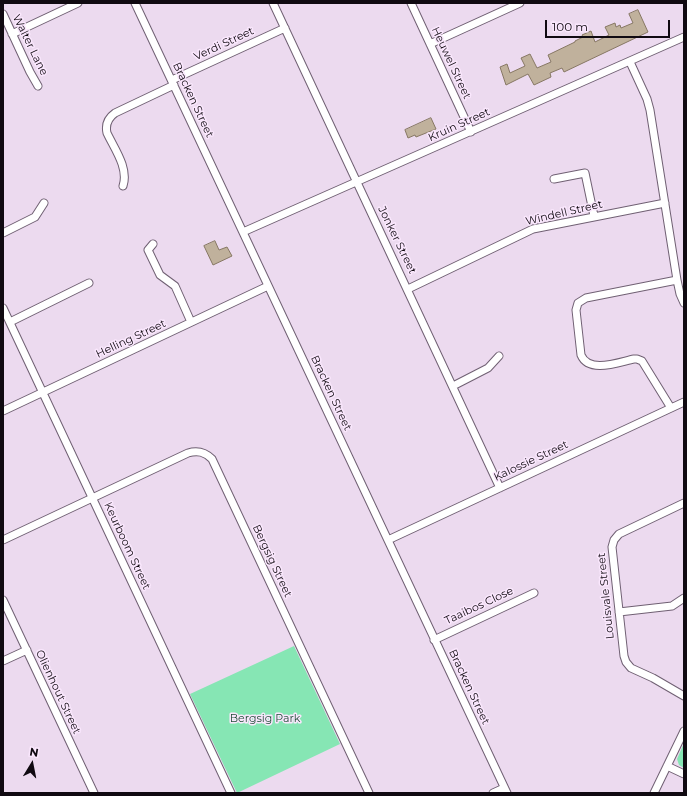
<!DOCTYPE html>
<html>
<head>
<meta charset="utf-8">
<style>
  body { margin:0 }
  #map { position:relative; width:687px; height:796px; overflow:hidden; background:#ecdaef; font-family:Montserrat,sans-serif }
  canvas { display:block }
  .frame { position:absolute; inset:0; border:4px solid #100a11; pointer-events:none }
  .north { position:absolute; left:12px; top:744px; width:40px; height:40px; -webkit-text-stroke:3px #fae7fd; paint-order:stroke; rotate:10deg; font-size:11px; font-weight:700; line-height:16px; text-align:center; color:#100a11 }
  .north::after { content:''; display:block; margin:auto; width:14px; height:18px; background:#100a11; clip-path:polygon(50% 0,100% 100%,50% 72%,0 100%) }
  .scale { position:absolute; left:545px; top:20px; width:125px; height:18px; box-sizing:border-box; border:2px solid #100a11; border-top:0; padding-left:5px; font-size:12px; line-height:14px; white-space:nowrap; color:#100a11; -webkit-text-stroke:3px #fae7fd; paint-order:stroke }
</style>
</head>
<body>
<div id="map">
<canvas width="687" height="796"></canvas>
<div class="frame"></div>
<div class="north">N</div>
<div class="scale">100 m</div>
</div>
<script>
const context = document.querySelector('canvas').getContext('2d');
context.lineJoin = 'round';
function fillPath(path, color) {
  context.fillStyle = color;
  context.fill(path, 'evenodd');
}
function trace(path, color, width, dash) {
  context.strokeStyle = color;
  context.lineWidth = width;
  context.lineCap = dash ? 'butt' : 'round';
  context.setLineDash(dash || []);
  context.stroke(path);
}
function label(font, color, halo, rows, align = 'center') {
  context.font = font + ' Montserrat,sans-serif';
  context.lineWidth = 3;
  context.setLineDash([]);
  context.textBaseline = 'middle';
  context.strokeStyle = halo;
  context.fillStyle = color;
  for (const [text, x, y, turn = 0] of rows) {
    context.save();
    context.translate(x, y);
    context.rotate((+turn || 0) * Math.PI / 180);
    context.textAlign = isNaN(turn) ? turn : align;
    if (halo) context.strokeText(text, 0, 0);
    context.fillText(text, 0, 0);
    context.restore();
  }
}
fillPath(new Path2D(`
  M294,646l46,98 -103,49 -47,-99z
  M684,743v25l-5,-3 -2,-6z`), '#86e6b4');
const building = new Path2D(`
  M638,10l10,22 -84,40 -2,-4 -12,5 1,4 -17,8 -6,-11 -22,11 -6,-18 7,-3 3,9 15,-7 -4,-8 9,-4 7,14 14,-6 -3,-7 27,-13v-1l8,-4 -1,-2 9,-4 4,11 14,-7 -4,-8 10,-4 1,4 4,-2 1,3 12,-5 -4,-9z
  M431,118l5,11 -20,8 -1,-2 -7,3 -3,-8z
  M215,241l4,9 8,-3 5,9 -19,9 -9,-19z`);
fillPath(building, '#c0b19c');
trace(building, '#867763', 1);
const street = new Path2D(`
  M135,3l372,790
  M273,3l227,485
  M411,3l60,129
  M3,14l27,58 8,14
  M12,34l66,-31
  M430,44l90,-41
  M630,62l17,37 3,11 27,170 3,14 4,9
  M172,80l113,-52
  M554,179l31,-6 9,43
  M123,186c6,-18 -9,-38 -16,-53 -2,-9 1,-15 8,-20l59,-28
  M243,232l441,-195
  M3,233l32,-16 9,-14
  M153,244l-5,6 12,25 15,11 16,36
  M408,289l125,-60 132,-26
  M3,308l228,485
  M10,322l79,-39
  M453,386l35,-18 11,-12
  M671,408l-29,-47 -5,-2h-3c-15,3 -45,15 -53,-4l-5,-45 2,-7 8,-5 91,-18
  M3,411l265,-125
  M684,503l-65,31 -5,6 -2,7 12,109 2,6 5,6 22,10 31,18
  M3,540l185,-87c10,-3 17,-1 24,6l157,334
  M388,540l296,-138
  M3,600l91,193
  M619,612l53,-6 12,-8
  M434,640l100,-47
  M3,661l24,-11
  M667,766l17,8
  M493,793l11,-5
  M654,793l30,-62`);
trace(street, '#706073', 9);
trace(street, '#fff', 7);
label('11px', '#100a11', '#fae7fd', [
  ["Verdi Street",224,44,-25],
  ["Walter Lane",30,45,64],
  ["Heuwel Street",451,63,65],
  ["Bracken Street",193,100,65],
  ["Kruin Street",459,125,-24],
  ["Windell Street",564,213,-13],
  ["Jonker Street",397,240,64],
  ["Helling Street",131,339,-25],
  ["Bracken Street",331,393,65],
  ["Kalossie Street",531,461,-25],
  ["Keurboom Street",127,546,65],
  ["Bergsig Street",272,561,65],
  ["Louisvale Street",606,596,-96],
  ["Taaibos Close",479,606,-25],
  ["Bracken Street",469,687,65],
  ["Olienhout Street",58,692,65]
]);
label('11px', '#204d37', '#fae7fd', [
  ["Bergsig Park",265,719]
]);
</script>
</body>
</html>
